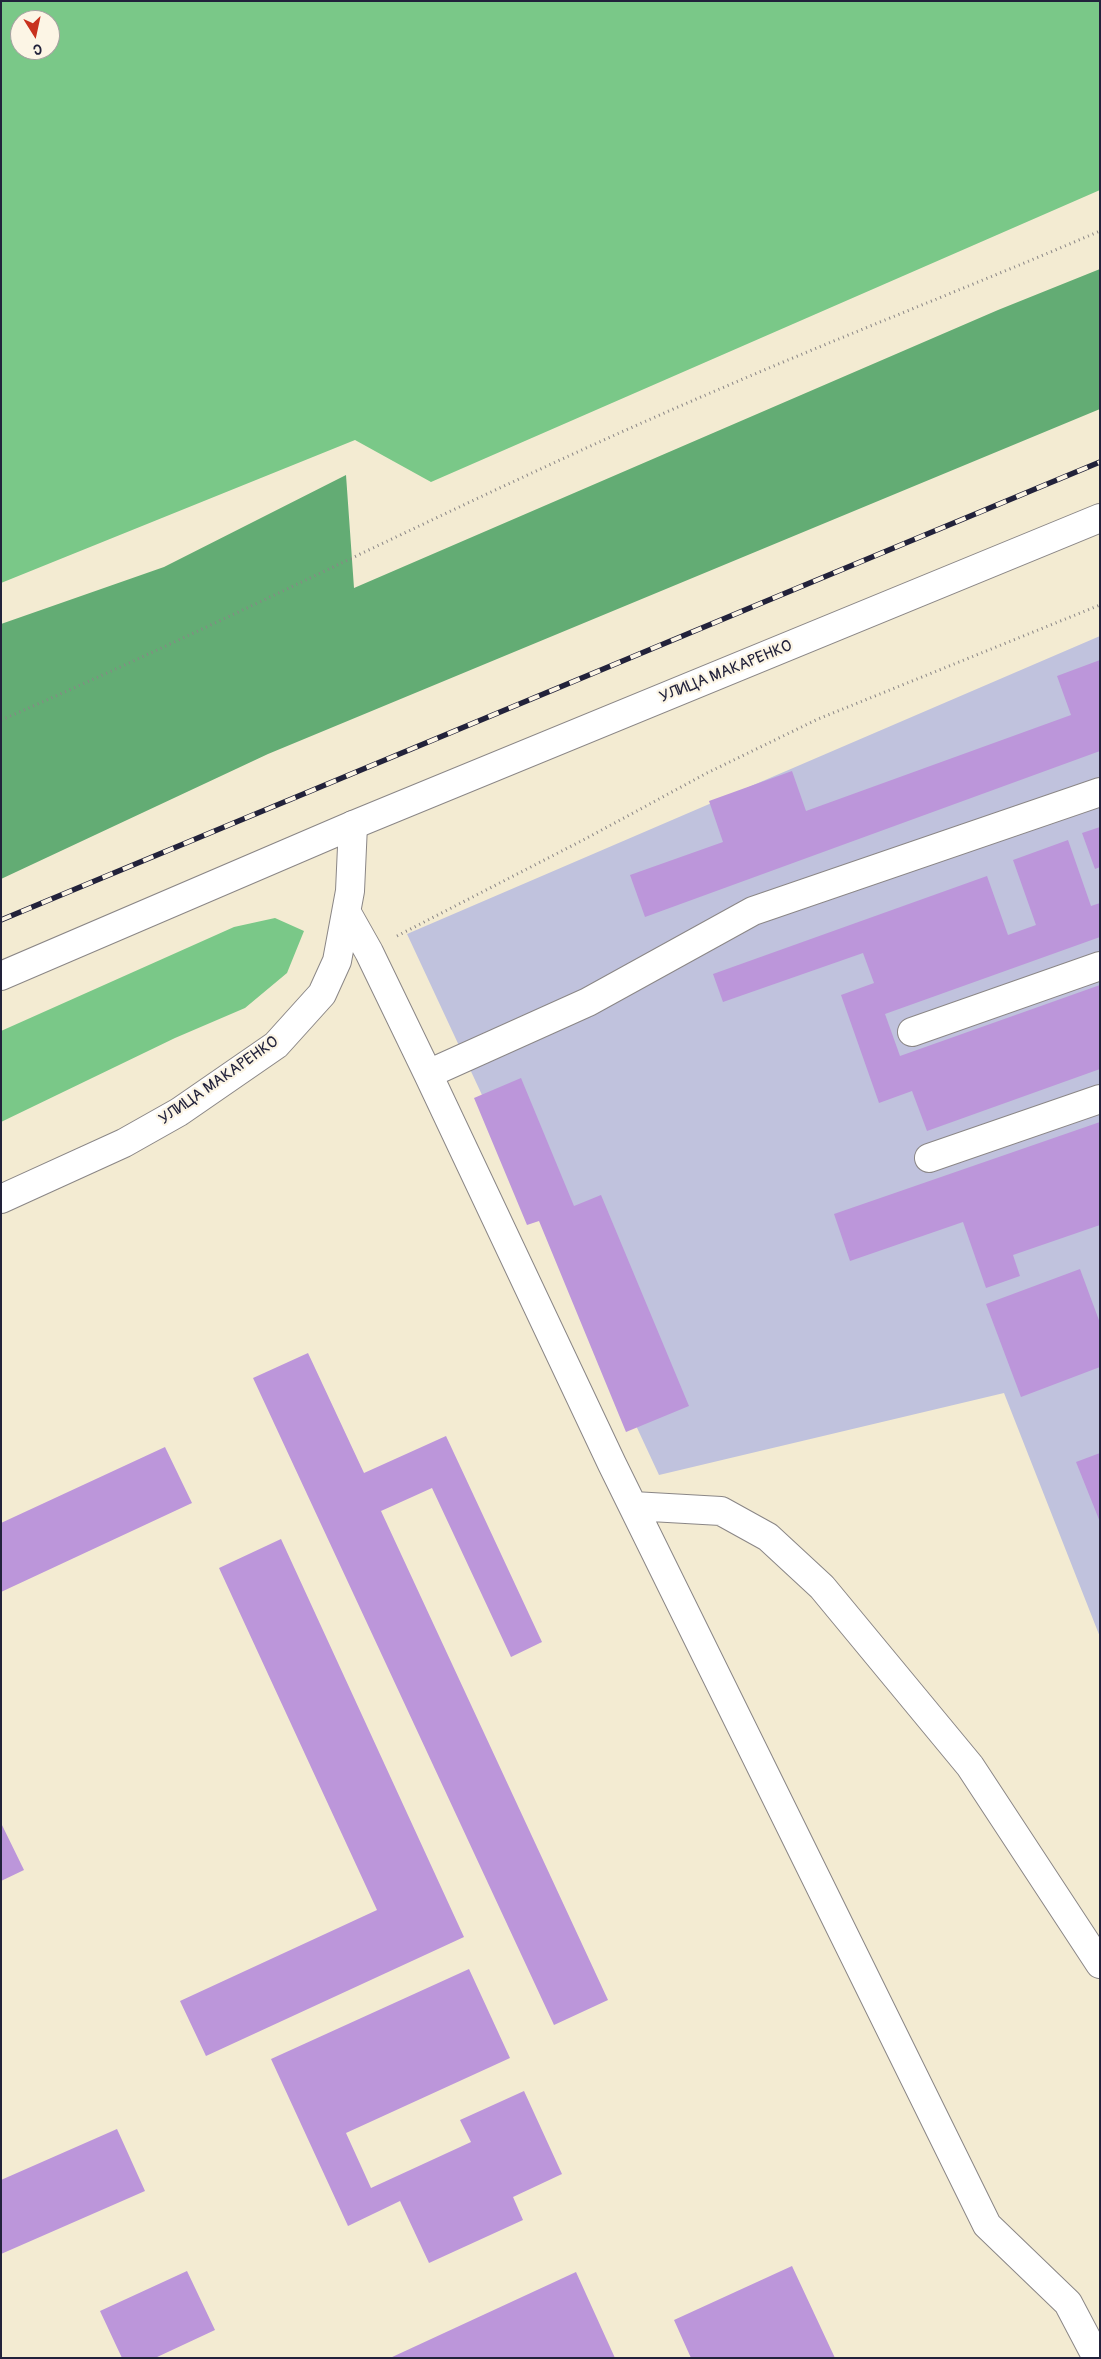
<!DOCTYPE html>
<html>
<head>
<meta charset="utf-8">
<style>
  body { margin:0 }
  #map { position:relative; width:1101px; height:2359px; overflow:hidden; background:#f3ebd2; font-family:Pangolin,sans-serif }
  canvas { display:block }
  .frame { position:absolute; inset:0; border:2px solid #22223b; pointer-events:none }
  .north { position:absolute; left:10px; top:10px; width:50px; height:50px; box-sizing:border-box; background:#fcf5e5; border:1px solid #a5a1a1; border-radius:50%; rotate:170deg; font-size:14px; font-weight:700; line-height:20px; text-align:center; color:#22223b }
  .north::after { content:''; display:block; margin:auto; width:18px; height:22px; background:#c8321e; clip-path:polygon(50% 0,100% 100%,50% 72%,0 100%) }
</style>
</head>
<body>
<div id="map">
<canvas width="1101" height="2359"></canvas>
<div class="frame"></div>
<div class="north">С</div>
</div>
<script>
const context = document.querySelector('canvas').getContext('2d');
context.lineJoin = 'round';
function fillPath(path, color) {
  context.fillStyle = color;
  context.fill(path, 'evenodd');
}
function trace(path, color, width, dash) {
  context.strokeStyle = color;
  context.lineWidth = width;
  context.lineCap = dash ? 'butt' : 'round';
  context.setLineDash(dash || []);
  context.stroke(path);
}
function label(font, color, halo, rows, align = 'center') {
  context.font = font + ' Pangolin,sans-serif';
  context.lineWidth = 4.5;
  context.setLineDash([]);
  context.textBaseline = 'middle';
  context.strokeStyle = halo;
  context.fillStyle = color;
  for (const [text, x, y, turn = 0] of rows) {
    context.save();
    context.translate(x, y);
    context.rotate((+turn || 0) * Math.PI / 180);
    context.textAlign = isNaN(turn) ? turn : align;
    if (halo) context.strokeText(text, 0, 0);
    context.fillText(text, 0, 0);
    context.restore();
  }
}
fillPath(new Path2D(`
  M1100,636v1001l-96,-244 -345,82 -252,-541z`), '#c0c2dd');
fillPath(new Path2D(`
  M1,1h1099v189l-669,292 -76,-42 -354,143zM20,20h30v30h-30z
  M275,918l29,13 -17,42 -42,35 -70,30 -174,84v-91l233,-104z`), '#7ac888');
fillPath(new Path2D(`
  M1100,269v140l-832,345 -267,125v-255l163,-57 182,-92 8,113 644,-278z`), '#63ac74');
fillPath(new Path2D(`
  M1100,660v91l-455,166 -15,-42 93,-33 -14,-41 83,-30 14,40 265,-96 -14,-39z
  M1100,827v40l-5,2 -13,-36z
  M1068,840l23,66 9,-3v34l-215,77 15,42 200,-71v84l-173,62 -15,-40 -33,12 -38,-108 33,-12 -11,-30 -140,49 -10,-28 274,-98 21,59 28,-10 -23,-65z
  M521,1078l53,128 27,-11 88,211 -63,26 -87,-211 -12,4 -53,-127z
  M1100,1122v103l-87,30 7,21 -34,12 -23,-66 -113,39 -16,-47z
  M1080,1269l20,54v44l-79,30 -35,-93z
  M308,1353l56,120 82,-37 96,206 -31,15 -79,-169 -51,23 227,489 -54,25 -301,-647z
  M165,1447l27,56 -191,89v-69z
  M1100,1453v69l-24,-60z
  M281,1539l183,398 -258,119 -26,-55 197,-91 -158,-342z
  M1,1823l23,47 -23,11z
  M469,1969l41,89 -164,75 25,55 100,-46 -11,-22 64,-29 38,83 -49,23 10,23 -94,43 -29,-62 -52,25 -77,-167z
  M117,2129l28,62 -144,63v-74z
  M792,2266l43,92h-144l-17,-38z
  M187,2271l28,59 -60,28h-33l-22,-47z
  M576,2272l39,86h-225z`), '#bc96da');
const minor = new Path2D(`
  M347,913l22,39 59,122 184,390 375,761 81,78 29,55
  M912,1032l188,-66
  M428,1074l160,-72 165,-91 347,-119
  M929,1158l171,-59
  M1,1199l123,-56 55,-31 97,-67 46,-51 15,-33 13,-70 3,-66
  M633,1506l88,5 47,26 54,50 148,179 130,198`);
const major = new Path2D(`
  M1,976l352,-151 747,-307`);
trace(minor, '#8a8686', 30);
trace(major, '#8a8686', 30);
trace(new Path2D(`
  M1,720c241,-104 473,-226 714,-329 127,-55 257,-105 385,-160
  M397,936l188,-97 122,-66 111,-54 282,-114`), '#8a8686', 3, [1, 4]);
trace(minor, '#fff', 28);
trace(major, '#fff', 28);
const rail = new Path2D(`
  M1,920l1099,-458`);
trace(rail, '#22223b', 5.5);
trace(rail, '#fcf5e5', 4, [11]);
label('16px', '#22223b', '#fcf5e5', [
  ["УЛИЦА МАКАРЕНКО",726,672,-22],
  ["УЛИЦА МАКАРЕНКО",219,1081,-35]
]);
</script>
</body>
</html>
